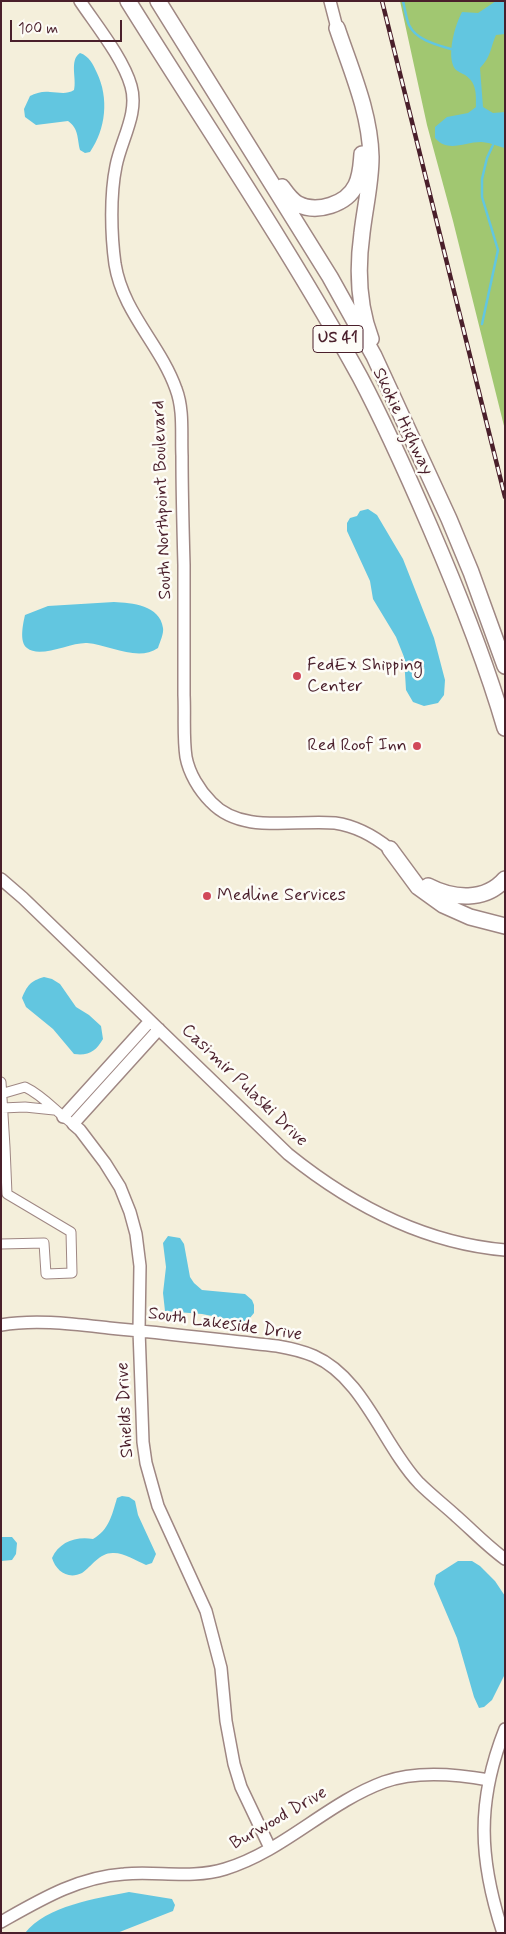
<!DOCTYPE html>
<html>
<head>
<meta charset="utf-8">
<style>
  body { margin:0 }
  #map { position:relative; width:506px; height:1934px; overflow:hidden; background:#f4efdb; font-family:Mynerve,sans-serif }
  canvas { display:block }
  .frame { position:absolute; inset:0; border:2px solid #4a1f2b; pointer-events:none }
  .scale { position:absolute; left:10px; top:20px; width:112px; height:22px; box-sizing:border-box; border:2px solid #4a1f2b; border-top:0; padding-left:6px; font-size:15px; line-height:18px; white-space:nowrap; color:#4a1f2b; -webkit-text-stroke:4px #fdfcf7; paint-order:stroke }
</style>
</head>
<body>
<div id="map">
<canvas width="506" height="1934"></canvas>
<div class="frame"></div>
<div class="scale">100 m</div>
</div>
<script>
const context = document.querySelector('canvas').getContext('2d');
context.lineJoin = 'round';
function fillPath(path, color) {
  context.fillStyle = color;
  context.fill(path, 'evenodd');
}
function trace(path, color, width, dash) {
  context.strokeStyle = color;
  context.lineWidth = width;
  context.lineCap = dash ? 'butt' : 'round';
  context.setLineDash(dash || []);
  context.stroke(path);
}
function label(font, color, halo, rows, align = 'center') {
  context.font = font + ' Mynerve,sans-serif';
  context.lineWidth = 5;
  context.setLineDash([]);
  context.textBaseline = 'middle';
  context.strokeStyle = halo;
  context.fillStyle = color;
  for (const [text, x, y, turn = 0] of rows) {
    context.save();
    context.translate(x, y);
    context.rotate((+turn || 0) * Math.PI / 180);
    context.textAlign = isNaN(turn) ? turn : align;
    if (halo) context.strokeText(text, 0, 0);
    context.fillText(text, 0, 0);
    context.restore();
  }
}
fillPath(new Path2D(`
  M400,1h105v429l-52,-209 -26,-96z`), '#a1c771');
fillPath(new Path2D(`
  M496,1h9v33l-9,1c-6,14 -5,22 -16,33l3,39 10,6 12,-1v36c-8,-2 -17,-6 -24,-6 -17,0 -33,11 -46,-4v-11l12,-10 21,-4 8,-6c0,-13 1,-24 -11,-32 -2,-1 -8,-4 -10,-6 -9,-13 0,-44 7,-57l16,1z
  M80,53c9,3 13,11 17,20 12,25 9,56 -7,79l-5,1 -5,-3c-3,-12 -1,-21 -12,-29l-32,4 -11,-8 -1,-8 6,-13c6,-3 13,-5 20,-4 8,0 16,3 24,-2 3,-11 -5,-30 6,-37z
  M368,509l9,6 26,44 31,79 11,42 -1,15 -6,8 -14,3 -11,-4 -7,-12 -2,-33 -8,-20 -23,-38 -3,-18 -23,-50v-8l3,-5 7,-2 3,-5z
  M114,602c18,1 46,3 49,26 1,5 -3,14 -5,20 -20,14 -48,-3 -71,-5 -16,-1 -47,16 -60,5 -8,-6 -4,-24 -2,-33l23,-9z
  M44,977l8,2 8,5 16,23 13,8 12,11 2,13c-7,12 -14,17 -29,15l-21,-25 -27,-22 -4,-9c5,-12 8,-17 22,-21z
  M168,1236l12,2 4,6 6,33 4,6 8,7 43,4 7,6 2,5v8l-5,6 -7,3 -40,-8 -37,-3 -2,-18 3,-26 -3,-24z
  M122,1496l7,1 6,4 3,14 18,39 -4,9 -6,2c-9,-4 -22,-12 -32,-12 -14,-1 -22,13 -32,20 -14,7 -26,-2 -30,-15 7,-16 24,-22 41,-19 16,-9 19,-24 24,-41z
  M1,1537h11l5,6 -1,11 -4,6 -11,1z
  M458,1561h14l8,5 15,15 10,15v78l-13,26 -8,7 -5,1 -5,-11 -17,-59 -23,-54 2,-9z
  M129,1892l43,7 3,6 -2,6 -56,22h-92c21,-27 72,-35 104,-41z`), '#62c6e0');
trace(new Path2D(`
  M403,1c2,8 3,17 6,24 7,15 28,20 42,24
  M482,324l16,-74 -16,-53v-18l5,-21 6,-13`), '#62c6e0', 2.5);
const minor = new Path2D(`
  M1,1082l4,65
  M1,1094l24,-7c19,9 31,25 48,37
  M2,1108l23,-1 29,3
  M1,1148l4,-1 2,47 64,38 1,41 -26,1 -2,-31 -43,1`);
const tertiary = new Path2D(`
  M80,1c16,24 43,57 51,85 8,27 -10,54 -15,80 -6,29 -5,69 -1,98 8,49 45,80 61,125 8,21 5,45 6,67 0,36 1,73 2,109 0,43 0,87 0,130 1,20 -1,42 2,62 3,16 13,33 25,45 31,33 84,17 124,21 21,3 39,13 55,26
  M330,1l7,27
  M1,879l22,19 265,256c62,50 135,89 217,96
  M159,1029l-86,95 7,6 25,33 15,24 10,25 6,22 4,32 -1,64 4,112 3,21 12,43 48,105 15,57 5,53 8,43 7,23 29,61
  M63,1117l87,-96
  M1,1325c35,-6 72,-1 108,3 56,5 112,12 168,18 12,2 25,5 37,10 50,22 69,89 105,127 12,12 25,22 37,33 16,14 31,30 49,43
  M1,1922c39,-22 77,-45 123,-48 33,-3 69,5 101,-5 59,-18 102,-66 159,-87 33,-12 72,-8 105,-2
  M503,1933c-24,-73 -27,-131 2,-204`);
const trunk = new Path2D(`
  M128,1c78,125 161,247 232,376 26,49 48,99 70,150 28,65 55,132 75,201
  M158,1l172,276 44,79 75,163 22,53 34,94
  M337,28c14,42 33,84 34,129 0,26 -6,50 -9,76 -5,36 -4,72 9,106
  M282,187c5,7 9,13 16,17 19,10 49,0 58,-19 5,-10 5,-20 6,-31
  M390,849l28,38 25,18 27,12 35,9
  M428,886c25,13 57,16 77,-7`);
trace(minor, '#9f8783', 11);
trace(tertiary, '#9f8783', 14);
trace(trunk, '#9f8783', 18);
trace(minor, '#fff', 9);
trace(tertiary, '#fff', 11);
trace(trunk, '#fff', 15);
const rail = new Path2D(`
  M382,1l123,496`);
trace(rail, '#4a1f2b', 4.5);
trace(rail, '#fdfcf7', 2.5, [8]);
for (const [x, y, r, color] of [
  [297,676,5,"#d1495b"],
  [417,746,5,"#d1495b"],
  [207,896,5,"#d1495b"]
]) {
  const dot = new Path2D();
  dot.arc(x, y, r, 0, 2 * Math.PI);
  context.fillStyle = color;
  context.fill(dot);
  trace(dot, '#fdfcf7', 2);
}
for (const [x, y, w] of [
  [338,339,50]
]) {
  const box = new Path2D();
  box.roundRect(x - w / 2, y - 13.5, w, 27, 4);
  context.fillStyle = '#fdfcf7';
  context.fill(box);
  trace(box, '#4a1f2b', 1);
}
label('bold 16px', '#4a1f2b', null, [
  ["US 41",338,339]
]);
label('18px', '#4a1f2b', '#fdfcf7', [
  ["Skokie Highway",402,422,64],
  ["South Northpoint Boulevard",163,500,-92],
  ["Casimir Pulaski Drive",244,1086,44],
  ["South Lakeside Drive",225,1325,8],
  ["Shields Drive",126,1410,-93],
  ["Burwood Drive",279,1819,-30]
]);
label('18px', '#4a1f2b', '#fdfcf7', [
  ["FedEx Shipping",307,666],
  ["Center",307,687],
  ["Red Roof Inn",407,746,"right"],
  ["Medline Services",217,896]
], 'left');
</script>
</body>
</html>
